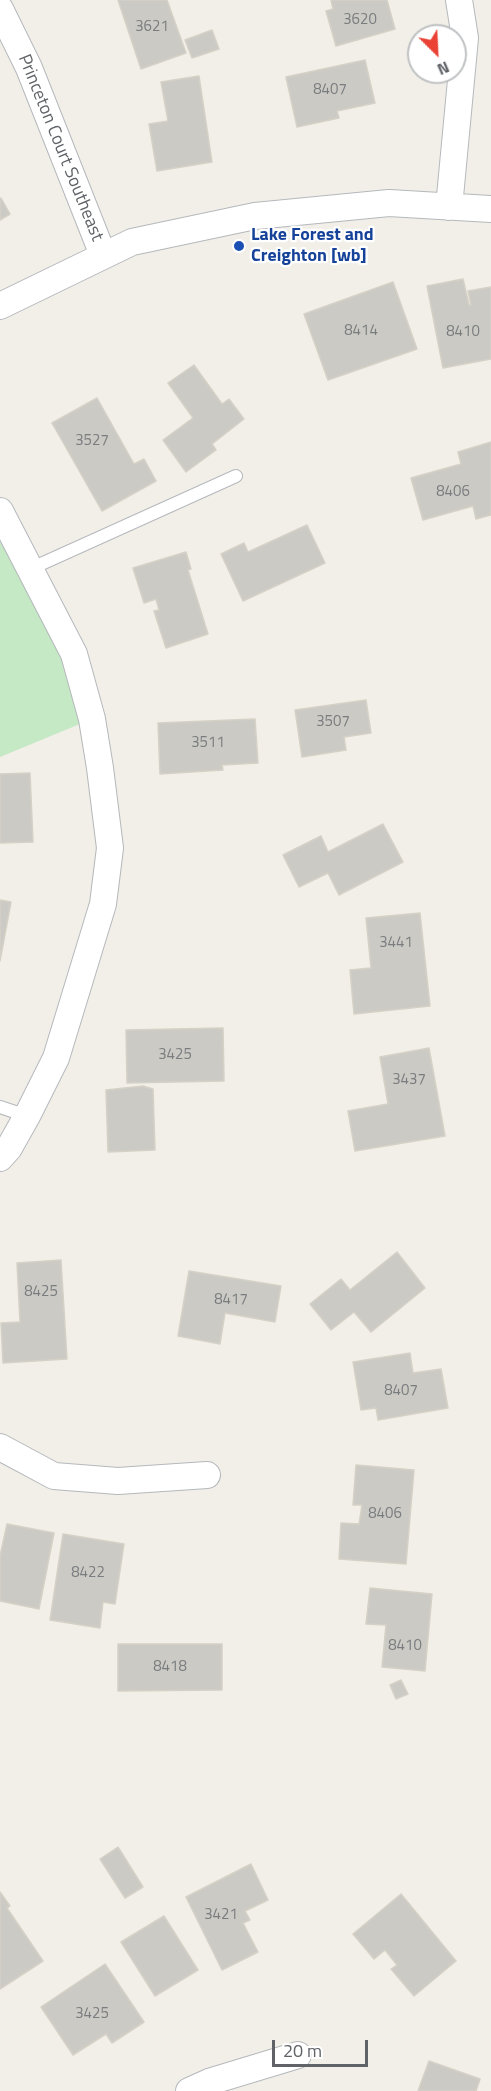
<!DOCTYPE html>
<html>
<head>
<meta charset="utf-8">
<style>
  body { margin:0 }
  #map { position:relative; width:491px; height:2091px; overflow:hidden; background:#f1efe8; font-family:"Titillium Web",sans-serif }
  canvas { display:block }
  .north { position:absolute; left:407px; top:24px; width:60px; height:60px; box-sizing:border-box; background:#fff; border:2px solid #bfc1c3; border-radius:50%; rotate:156deg; font-size:16px; font-weight:700; line-height:24px; text-align:center; color:#5f6368 }
  .north::after { content:''; display:block; margin:auto; width:21px; height:27px; background:#ea4335; clip-path:polygon(50% 0,100% 100%,50% 72%,0 100%) }
  .scale { position:absolute; left:272px; top:2040px; width:96px; height:27px; box-sizing:border-box; border:3px solid #5f6368; border-top:0; padding-left:8px; font-size:18px; line-height:21px; white-space:nowrap; color:#5f6368; -webkit-text-stroke:4px #fff; paint-order:stroke }
</style>
</head>
<body>
<div id="map">
<canvas width="491" height="2091"></canvas>
<div class="north">N</div>
<div class="scale">20 m</div>
</div>
<script>
const context = document.querySelector('canvas').getContext('2d');
context.lineJoin = 'round';
function fillPath(path, color) {
  context.fillStyle = color;
  context.fill(path, 'evenodd');
}
function trace(path, color, width, dash) {
  context.strokeStyle = color;
  context.lineWidth = width;
  context.lineCap = dash ? 'butt' : 'round';
  context.setLineDash(dash || []);
  context.stroke(path);
}
function label(font, color, halo, rows, align = 'center') {
  context.font = font + ' "Titillium Web",sans-serif';
  context.lineWidth = 4.5;
  context.setLineDash([]);
  context.textBaseline = 'middle';
  context.strokeStyle = halo;
  context.fillStyle = color;
  for (const [text, x, y, turn = 0] of rows) {
    context.save();
    context.translate(x, y);
    context.rotate((+turn || 0) * Math.PI / 180);
    context.textAlign = isNaN(turn) ? turn : align;
    if (halo) context.strokeText(text, 0, 0);
    context.fillText(text, 0, 0);
    context.restore();
  }
}
fillPath(new Path2D(`
  M0,535l74,119 18,65 -92,38z`), '#c5e8c5');
const building = new Path2D(`
  M118,0h49l19,53 -45,16z
  M331,0h56l8,29 -59,17 -10,-35 7,-2z
  M212,30l7,19 -27,9 -7,-18z
  M365,60l10,43 -38,8 2,7 -42,9 -11,-50z
  M199,76l13,86 -55,9 -8,-47 19,-3 -7,-39z
  M1,198l9,16 -10,6v-21z
  M463,279l6,26h2l-3,-14 23,-4v72l-48,9 -16,-82z
  M393,282l24,67 -89,31 -24,-66z
  M194,365l28,39 7,-5 15,20 -32,25 4,6 -30,22 -23,-32 30,-22 -25,-35z
  M97,398l37,66 10,-5 12,22 -54,30 -50,-88z
  M491,442v73l-15,4 -3,-13 -50,14 -12,-42 50,-14 -3,-12z
  M307,525l18,38 -82,38 -22,-47 23,-11 4,9z
  M186,552l5,17 -3,1 20,64 -42,14 -12,-37 5,-1 -3,-11 -12,4 -11,-35z
  M366,700l5,33 -27,4 2,13 -44,7 -7,-47z
  M255,719l3,44 -36,2 1,5 -63,4 -2,-51z
  M30,773l3,69 -33,1v-69z
  M383,824l20,38 -64,33 -11,-22 -29,14 -16,-32 38,-19 7,16z
  M0,900l11,2 -11,59z
  M420,913l10,93 -76,8 -4,-44 21,-2 -5,-50z
  M223,1028l1,53 -97,2 -1,-53z
  M429,1048l16,88 -90,15 -7,-40 40,-7 -8,-47z
  M143,1086l10,3 2,61 -47,2 -2,-62z
  M397,1252l28,36 -54,44 -17,-20 -23,18 -21,-26 31,-25 9,11z
  M61,1260l6,99 -64,4 -2,-40 19,-1 -3,-59z
  M189,1271l92,15 -6,36 -50,-9 -5,31 -42,-8z
  M410,1353l3,20 28,-4 7,39 -70,12 -2,-12 -15,2 -8,-48z
  M356,1465l58,5 -8,94 -67,-5 2,-36 18,1 3,-19h-9z
  M7,1524l47,9 -15,76 -39,-8v-45z
  M63,1534l61,10 -9,60 -12,-2 -3,26 -50,-8z
  M370,1588l62,6 -7,77 -43,-4 4,-42 -20,-1z
  M118,1644h104v46l-104,1z
  M401,1680l7,14 -12,5 -6,-14z
  M118,1847l25,40 -18,11 -25,-39z
  M251,1864l17,36 -23,11 5,9 -7,3 15,29 -36,18 -36,-73z
  M0,1892l10,14 -3,2 36,53 -43,28z
  M401,1894l55,67 -42,35 -23,-27 6,-4 -12,-15 -11,9 -21,-25z
  M164,1916l34,54 -43,26 -34,-54z
  M105,1964l39,58 -32,21 -6,-9 -33,21 -32,-48z
  M429,2061l51,18 -4,12h-58z`);
fillPath(building, '#cccac5');
trace(building, '#d6d1c6', 1.5);
const service = new Path2D(`
  M30,569l206,-93
  M0,1107l27,9`);
const minor = new Path2D(`
  M0,9l29,59 74,187
  M449,207l16,-169 -6,-38
  M0,306l132,-64 123,-26 134,-13 102,6
  M0,511l74,143 18,65 8,49 10,80 -7,56 -47,154 -29,58 -18,32 -9,10
  M0,1447l54,29 64,5 89,-6
  M189,2091l20,-9 89,-27`);
trace(service, '#b5b8bc', 14);
trace(minor, '#b5b8bc', 28);
trace(service, '#fff', 12);
trace(minor, '#fff', 26);
for (const [x, y, r, color] of [
  [239,246,6,"#1a4fb4"]
]) {
  const dot = new Path2D();
  dot.arc(x, y, r, 0, 2 * Math.PI);
  context.fillStyle = color;
  context.fill(dot);
  trace(dot, '#fff', 2);
}
label('15px', '#7a7d7f', null, [
  ["3620",360,20],
  ["3621",152,27],
  ["8407",330,90],
  ["8414",361,331],
  ["8410",463,332],
  ["3527",92,441],
  ["8406",453,492],
  ["3507",333,722],
  ["3511",208,743],
  ["3441",396,943],
  ["3425",175,1055],
  ["3437",409,1080],
  ["8425",41,1292],
  ["8417",231,1300],
  ["8407",401,1391],
  ["8406",385,1514],
  ["8422",88,1573],
  ["8410",405,1646],
  ["8418",170,1667],
  ["3421",221,1915],
  ["3425",92,2014]
]);
label('18px', '#5f6368', '#fff', [
  ["Princeton Court Southeast",60,148,68]
]);
label('bold 18px', '#164399', '#fff', [
  ["Lake Forest and",251,236],
  ["Creighton [wb]",251,257]
], 'left');
</script>
</body>
</html>
